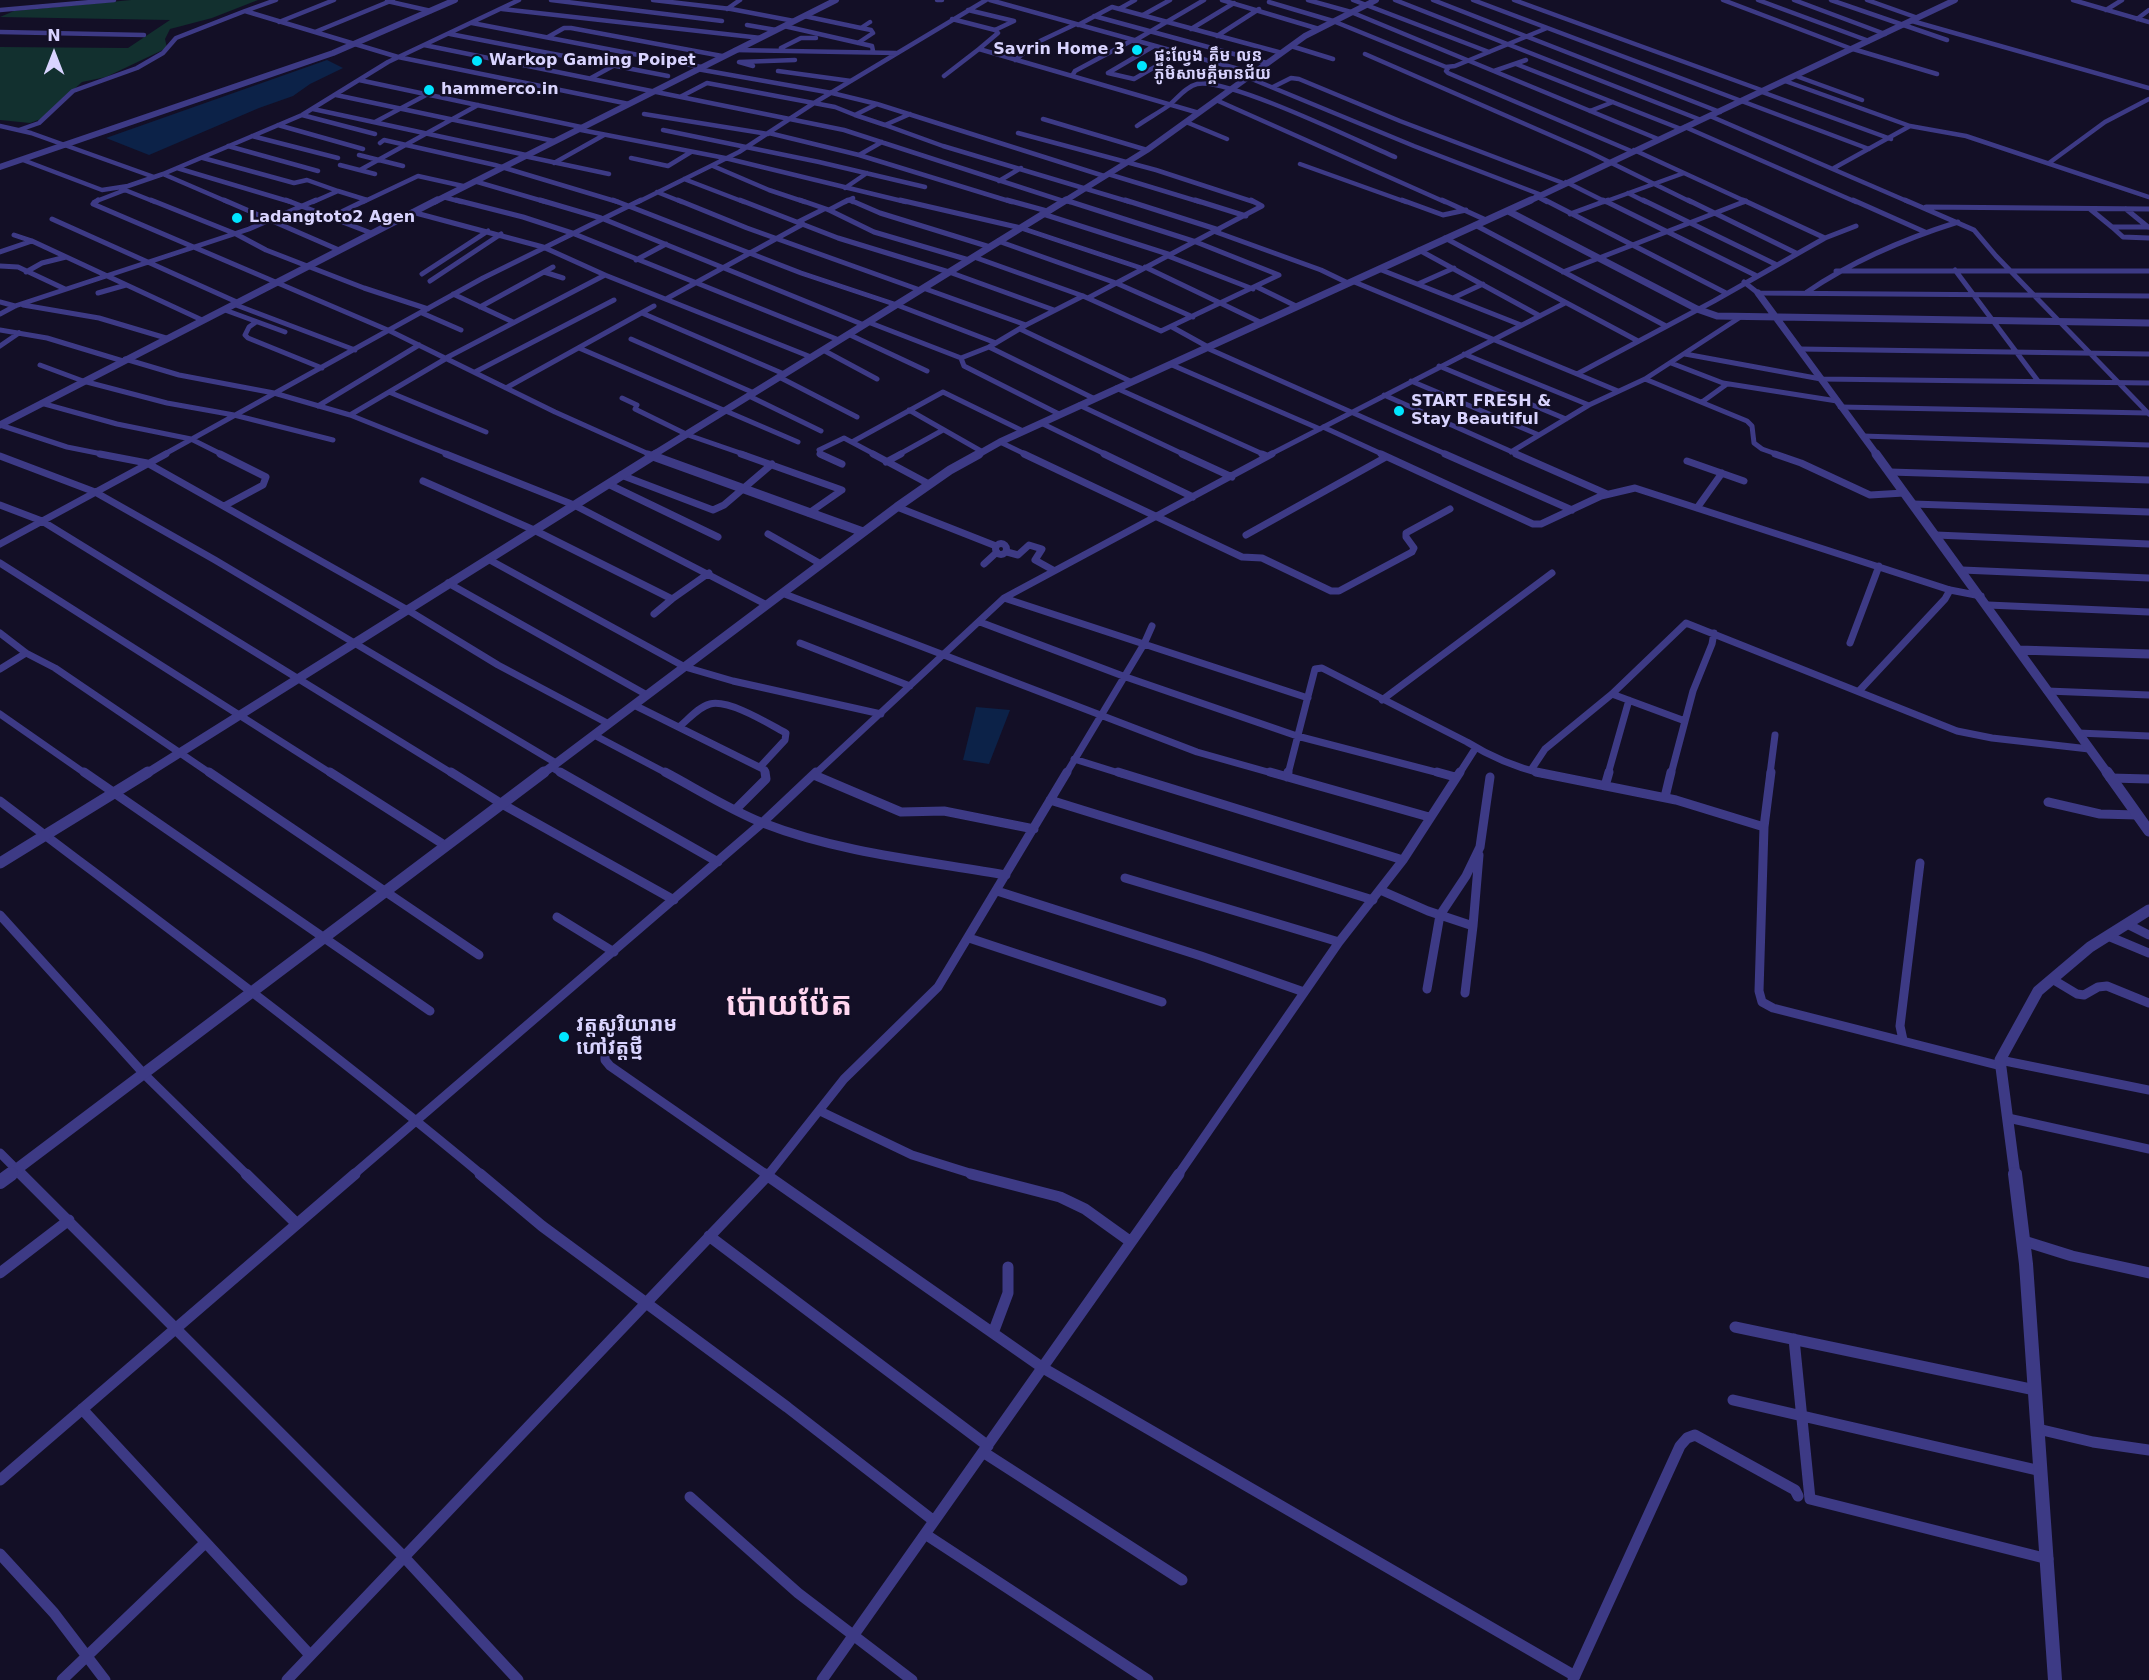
<!DOCTYPE html>
<html>
<head>
<meta charset="utf-8">
<style>
  body { margin:0 }
  #map { position:relative; width:2149px; height:1680px; overflow:hidden; background:#130f26; font-family:"DejaVu Sans",sans-serif }
  canvas { display:block }
  .north { position:absolute; left:24px; top:24px; width:60px; height:60px; -webkit-text-stroke:4px #130f26; paint-order:stroke; rotate:0deg; font-size:16px; font-weight:700; line-height:24px; text-align:center; color:#d9d4ff }
  .north::after { content:''; display:block; margin:auto; width:21px; height:27px; background:#d9d4ff; clip-path:polygon(50% 0,100% 100%,50% 72%,0 100%) }
</style>
</head>
<body>
<div id="map">
<canvas width="2149" height="1680"></canvas>
<div class="north">N</div>
</div>
<script>
const context = document.querySelector('canvas').getContext('2d');
context.lineJoin = 'round';
function fillPath(path, color) {
  context.fillStyle = color;
  context.fill(path, 'evenodd');
}
function trace(path, color, width, dash) {
  context.strokeStyle = color;
  context.lineWidth = width;
  context.lineCap = dash ? 'butt' : 'round';
  context.setLineDash(dash || []);
  context.stroke(path);
}
function label(font, color, halo, rows, align = 'center') {
  context.font = font + ' "DejaVu Sans","Noto Sans Khmer",sans-serif';
  context.lineWidth = 5;
  context.setLineDash([]);
  context.textBaseline = 'middle';
  context.strokeStyle = halo;
  context.fillStyle = color;
  for (const [text, x, y, turn = 0] of rows) {
    context.save();
    context.translate(x, y);
    context.rotate((+turn || 0) * Math.PI / 180);
    context.textAlign = isNaN(turn) ? turn : align;
    if (halo) context.strokeText(text, 0, 0);
    context.fillText(text, 0, 0);
    context.restore();
  }
}
fillPath(new Path2D(`
  M131,0h127l-46,18 -42,11 -5,10 2,9 -61,29 -24,5 -41,37 -11,4 -30,-3v-73l128,1 42,-28 -170,-3 14,-6z`), '#12302f');
fillPath(new Path2D(`
  M327,60l16,8 -33,16 -17,12 -34,12 -110,47 -43,-17z
  M976,707l34,3 -21,54 -26,-4z`), '#0c2248');
trace(new Path2D(`
  M276,0l-31,11 153,46 231,47
  M551,0l171,21
  M653,0l78,9 63,12
  M937,0h5
  M990,0l263,73
  M1222,0l97,29
  M1308,0l43,12 307,127
  M1353,0l136,52
  M1395,0l306,120
  M1433,0l287,112
  M1473,0l396,149
  M1514,0l250,91
  M1723,0l129,49
  M1758,0l111,41
  M1794,0l91,34
  M1831,0l116,40
  M1867,0l51,18
  M2073,0l76,22
  M387,1l44,10
  M1269,2l64,19 113,46 9,-1 92,-38
  M502,9l259,29
  M727,9l13,-9
  M1119,9l16,-9
  M0,10l114,-10
  M968,10l46,11
  M2106,10l16,-10
  M1143,15l27,-15
  M804,16l57,12 9,-6
  M1094,16l173,47
  M952,19l43,11 19,-9
  M2137,19l12,-9
  M1912,21l237,67
  M279,22l55,-22
  M472,23l229,44
  M747,25l29,5
  M1078,25l34,-18 170,46
  M784,26l88,20 1,5
  M1191,29l43,-26
  M995,30l3,3 -19,16 93,27
  M0,32l144,3
  M315,32l78,-32
  M450,34l218,42
  M1217,36l42,-27
  M548,37l16,-9h7l151,28
  M1133,40l-58,31 -3,5 127,37
  M1134,41l70,-41
  M858,43l15,-10 -2,-3 -10,-2
  M424,45l420,85 219,71
  M1154,46l-46,27 26,6 45,-26
  M1291,46l42,13
  M781,48l20,-10h15
  M1853,49l84,25
  M735,50l161,3
  M1365,54l224,98 102,50
  M1015,60l25,-19 36,-17
  M1516,64l165,65
  M753,66l-14,-4 56,-2
  M1449,67l-3,4 2,2 183,78
  M697,69l135,24 45,11 227,72
  M778,71l73,10
  M1494,71l32,-11
  M944,76l35,-27
  M1796,76l66,24
  M1247,77l167,69 125,48
  M591,78l22,-12
  M359,80l222,47
  M1785,81l125,45 -76,42
  M1273,87l18,-9 8,1 101,42 163,62
  M1762,92l129,47
  M336,95l218,46
  M682,96l25,-13 128,24 20,8
  M1216,100l229,102
  M877,104l-22,11 30,10
  M313,109l213,46
  M1590,111l23,-9
  M644,114l124,20
  M910,114l-25,11 58,21 187,56
  M302,115l73,19
  M1710,116l199,86
  M1043,119l104,31
  M375,122l51,-27
  M1186,122l41,17
  M278,125l85,24
  M0,126l31,7 123,44
  M1137,126c10,-7 21,-13 31,-20 9,-7 17,-19 29,-22 30,-7 163,58 198,73
  M1910,126l56,10 183,61
  M1685,127l171,75
  M576,129l149,29 181,44
  M19,130l20,-7 34,-32 64,-23 26,-15 13,-15 69,-27
  M663,130l156,32 106,25
  M769,133l90,22 153,47
  M1018,133l138,37 98,32
  M252,136l86,22
  M380,143l4,-3 111,25 123,37
  M228,146l90,25
  M1634,150l113,52
  M359,155l44,11
  M859,155l23,-13
  M524,156l85,18
  M203,158l91,25 13,-3 31,11
  M631,158l37,8 23,-14
  M23,160l79,30 26,-4 35,-12 139,-59 86,-53 131,-62
  M554,163l50,-28
  M2049,163l56,-41 44,-23
  M1300,164l106,38
  M340,165l35,9
  M713,166l56,24 36,12
  M177,168l114,34
  M360,170l118,-65
  M163,174l65,28
  M1108,174l92,28
  M684,179l60,23
  M474,181l72,21
  M999,181l22,-13
  M1566,182l40,20
  M120,188l35,14
  M845,188l22,-15
  M657,192l25,10
  M1628,193l18,9
  M1536,196l11,6
  M443,197l19,5
  M849,200l4,2
  M1064,200l6,2
  M94,202l31,-12
  M313,202l25,-11 29,9
  M363,202l55,-26 45,10
  M638,202l101,-50 75,-49 172,-103
  M845,202l8,-4
  M1604,202l80,-29
  M1744,202l2,-1`), '#3d3a85', 4.5);
trace(new Path2D(`
  M98,200l-5,4 297,127 165,81 96,43
  M151,200l85,34 30,16 98,38 64,21
  M224,200l115,50
  M286,200l85,33
  M456,200l67,17 49,16 267,107
  M540,200l61,18 263,107
  M613,200l188,73 96,32 99,38
  M678,200l69,28 173,62
  M740,200l98,38 111,34 105,38
  M800,200l29,10 45,22 95,28
  M850,200l30,13 110,34
  M900,200l121,28 120,40
  M1007,200l40,11
  M1065,200l131,42
  M1125,200l94,30
  M1195,200l51,16
  M1402,200l41,15 23,-5
  M1442,200l44,20
  M1545,200l181,93
  M1603,200l152,75
  M1643,200l132,64
  M1688,200l108,53
  M1743,200l82,38
  M1853,200l72,32
  M1905,200l69,30 22,26 153,158
  M1926,207l223,2
  M2090,209l22,18h37
  M2126,209l22,18
  M829,210l19,-10
  M412,212l131,35 62,28 206,82
  M1043,214l128,41
  M1570,214l38,-14
  M331,217l35,-17
  M52,219l187,84
  M798,222l26,-13
  M1475,225l191,101
  M2112,227l11,10 26,1
  M1216,232l105,38 27,13
  M14,235l18,6 170,79
  M1445,238l193,103
  M998,241l118,42 77,34
  M1419,250l121,66
  M0,252l32,-11
  M1168,256l85,33
  M974,257l109,39 78,35 118,-56 -83,-33
  M636,260l30,-16
  M0,266l18,1 47,22
  M1145,267l117,56
  M1379,269l142,56
  M1955,270l83,111
  M1836,271h313
  M26,272l16,-9 24,-6
  M544,272l19,6
  M1563,272l183,-71
  M422,274l66,-43
  M430,281l71,-47
  M1352,281l225,93 137,-73 111,-63 31,-12
  M1744,282l14,11 391,3
  M1418,284l36,-16
  M1257,287l39,19
  M923,288l103,37 57,-29
  M1807,292c47,-32 97,-53 151,-70
  M98,293l28,-8
  M453,294l60,28
  M1088,298l174,-92 -11,-6
  M1453,298l30,-14
  M666,299l137,-75
  M0,302l15,4
  M23,305l76,13 67,20
  M236,305l119,45
  M480,307l73,-40
  M225,310l60,22
  M422,313l39,17
  M642,313l142,61
  M0,314l15,-8 234,-77 67,-29
  M256,322l-7,5 -4,8 3,3 74,30
  M868,322l93,36 28,-11 37,-22
  M1172,327l38,21
  M1020,329l110,52
  M0,330l47,8 76,23
  M848,334l79,37
  M631,339l123,54
  M0,346l19,-13
  M989,347l104,51
  M579,348l219,94
  M1209,349l239,106
  M1799,349l350,5
  M823,350l54,29
  M1464,354l125,51
  M1685,354l136,25 328,4
  M446,358l159,-83
  M961,358l3,8 95,48
  M125,359l54,16 95,18 76,22 100,40
  M1671,363l52,20 114,18
  M40,365l43,16 84,22 67,12 99,25
  M1172,365l148,64
  M1439,366l127,53
  M475,372l139,-72
  M1577,374l41,17
  M779,377l78,40
  M1645,379l102,42 5,5 2,17 8,6 17,6
  M1411,381l128,54
  M506,388l148,-82
  M1116,388l149,67
  M389,392l97,40
  M1384,395l135,60
  M749,396l72,35
  M622,398l15,7 -2,4 53,26 58,20
  M1702,402l25,-18
  M41,403l76,21 74,15 32,16
  M1079,405l106,50
  M318,406l101,-61
  M1840,407l308,6
  M909,410l72,41
  M350,415l97,-57
  M1041,423l66,32
  M0,425l67,22 40,8
  M1323,427l61,28
  M1862,436l287,9
  M852,442l91,-50 80,39
  M1000,442l27,13
  M1511,452l78,-47 56,-26 94,-61
  M163,455l320,-177 158,-78
  M822,455l-3,-5 25,-12 32,17
  M898,455l45,-25
  M1269,455l296,-152`), '#3d3a85', 5);
trace(new Path2D(`
  M100,454l47,9 259,146 92,56 111,59
  M220,454l46,23 -3,8 -39,21
  M446,454l128,51 193,100
  M648,454l5,2
  M741,454l101,36 -33,23
  M820,454l22,10
  M873,454l56,30
  M1024,454l218,103 20,1 69,33h8l73,-39 2,-4 -8,-11v-4l44,-24
  M1104,454l89,43
  M1182,454l50,23
  M1262,454l5,2
  M1381,454l152,70h8l60,-28 34,-8 315,102 31,6
  M1445,454l127,56
  M1516,454l91,40
  M1775,454l26,9 69,32 34,-2
  M0,456l95,36 120,68 341,203
  M1687,461l57,20
  M886,462l15,-8
  M1890,472l259,8
  M621,475l92,35 11,-5 48,-41
  M423,481l111,49 138,69 37,-26
  M608,484l110,53
  M1913,504l236,8
  M0,505l42,16 411,253
  M897,507l99,39
  M1697,508l25,-35
  M768,534l53,30
  M1246,535l140,-78
  M1936,535l213,9
  M995.5 549a5.5 5.5 0 1 1 11 0a5.5 5.5 0 1 1-11 0Z
  M0,544l166,-90
  M1007,552l11,3 11,-10 13,4 -7,11 18,10
  M488,559l197,108 48,14 148,33
  M0,563l332,211
  M984,564l13,-12
  M1962,570l187,8
  M448,583l199,112
  M782,593l415,159 78,22
  M1004,598l304,100
  M1988,605l161,7
  M654,614l18,-15
  M980,622l143,54 174,60 146,38
  M0,633l26,20 29,15 156,106
  M800,643l110,43
  M1850,643l29,-77
  M0,669l26,-16
  M1859,691l86,-92 5,-9
  M2047,691l102,4
  M1612,694l73,27
  M1382,700l170,-127
  M634,705l131,65v4
  M0,714l86,60
  M679,727c9,-7 19,-20 31,-23 19,-5 59,20 76,29l-1,7 -25,27
  M2078,733l71,3
  M594,735l74,39
  M1074,759l48,15
  M551,767l12,7
  M1531,770l14,-21 67,-55 74,-71 271,108 35,7 97,11
  M815,774l189,-176 268,-144
  M1066,774l78,-130 8,-18
  M1288,774l27,-105 7,-1 145,74c24,15 48,25 76,32
  M1459,774l16,-25
  M1608,774l21,-74
  M1671,774l22,-83 19,-47 2,-11
  M1770,774l5,-39`), '#3d3a85', 7);
trace(new Path2D(`
  M84,772l346,239
  M209,772l270,183
  M330,772l116,74
  M451,772l51,32 172,96
  M560,772l158,90
  M665,772c32,17 65,38 98,51 77,30 163,38 243,52
  M1118,772l285,88
  M1270,772l159,45
  M1437,772l18,5
  M1536,772l140,28 88,27
  M1771,772l-7,55 -5,164 3,11 11,6 228,58
  M814,775l87,37 43,-1 90,18
  M1287,777l1,-5
  M2110,778l39,1
  M1605,786l4,-14
  M1665,797l6,-25
  M1050,800l323,100
  M0,801c162,123 326,244 482,374
  M2048,802l52,12 37,1
  M736,809l30,-30 -1,-7
  M1125,878l214,64
  M1380,890l48,21 45,15 6,-71
  M997,891l204,65 103,36
  M0,915l144,159 103,101
  M557,917l57,35
  M2127,924l22,11
  M2108,936l41,17
  M969,938l193,64
  M2052,979l25,15 7,1 14,-8 9,-1 42,17
  M1427,989l13,-74 26,-39 14,-29 10,-70
  M1465,993l8,-67
  M1903,1040l-3,-14 20,-163
  M605,1052v8l5,6 157,109
  M2000,1060l149,30
  M820,1111l92,44 64,20
  M2008,1118l141,31
  M0,1153l22,22
  M353,1175l409,-352 54,-51
  M768,1175l76,-96 94,-92 129,-215
  M1178,1175l161,-233 64,-82 57,-88`), '#3d3a85', 9);
trace(new Path2D(`
  M21,1174l383,383 114,123
  M246,1174l51,50
  M480,1174l62,52 245,181 147,114
  M765,1174l278,194 532,308
  M971,1174l89,23 25,12 46,33
  M709,1236l279,210
  M2024,1241l48,15 77,17
  M0,1273l69,-53
  M1735,1327l300,63
  M993,1333l15,-40v-26
  M1794,1339l16,160 238,60
  M1733,1400l308,71
  M82,1409l228,246
  M2038,1429l55,13 56,8
  M983,1452l199,128
  M0,1480l355,-306
  M690,1497l108,96 114,87
  M925,1534l223,146
  M0,1554l54,59 51,67
  M62,1680l143,-137
  M287,1680l482,-506
  M822,1680l357,-506
  M1573,1680l107,-234 7,-8 8,-3 100,55 3,6`), '#3d3a85', 11);
trace(new Path2D(`
  M0,167l333,-114 122,-53
  M434,202l402,-202
  M1063,202l84,-52 158,-114 71,-36
  M1527,202l428,-202`), '#3d3a85', 6);
trace(new Path2D(`
  M1508,211l189,98 20,7 432,7
  M1758,293l119,162
  M0,425l437,-225
  M653,455l413,-255
  M977,455l23,-13 531,-242`), '#3d3a85', 7);
trace(new Path2D(`
  M1876,454l232,320
  M653,456l210,76
  M2019,650l130,4
  M146,774l510,-320
  M542,774l355,-267 53,-37 29,-16`), '#3d3a85', 9);
trace(new Path2D(`
  M2107,772l42,59
  M0,863l148,-91
  M9,1175l535,-403
  M2015,1175l-15,-115 38,-69 52,-44 59,-37`), '#3d3a85', 11);
trace(new Path2D(`
  M2015,1174l11,90 29,416
  M0,1182l11,-8`), '#3d3a85', 14);
for (const [x, y, r, color] of [
  [1137,50,6,"#00e5ff"],
  [477,61,6,"#00e5ff"],
  [1142,66,6,"#00e5ff"],
  [429,90,6,"#00e5ff"],
  [237,218,6,"#00e5ff"],
  [1399,411,6,"#00e5ff"],
  [564,1037,6,"#00e5ff"]
]) {
  const dot = new Path2D();
  dot.arc(x, y, r, 0, 2 * Math.PI);
  context.fillStyle = color;
  context.fill(dot);
  trace(dot, '#130f26', 2);
}
label('bold 16px', '#d9d4ff', '#130f26', [
  ["Savrin Home 3",1125,50,"right"],
  ["ផ្ទះល្វែង គឹម លន",1154,57],
  ["ភូមិសាមគ្គីមានជ័យ",1154,75],
  ["Warkop Gaming Poipet",489,61],
  ["hammerco.in",441,90],
  ["Ladangtoto2 Agen",249,218],
  ["START FRESH &",1411,402],
  ["Stay Beautiful",1411,420]
], 'left');
label('bold 20px', '#d9d4ff', '#130f26', [
  ["វត្តសូរិយារាម",576,1026],
  ["ហៅវត្តថ្មី",576,1049]
], 'left');
label('bold 32px', '#ffd6f0', '#130f26', [
  ["ប៉ោយប៉ែត",789,1007]
]);
</script>
</body>
</html>
